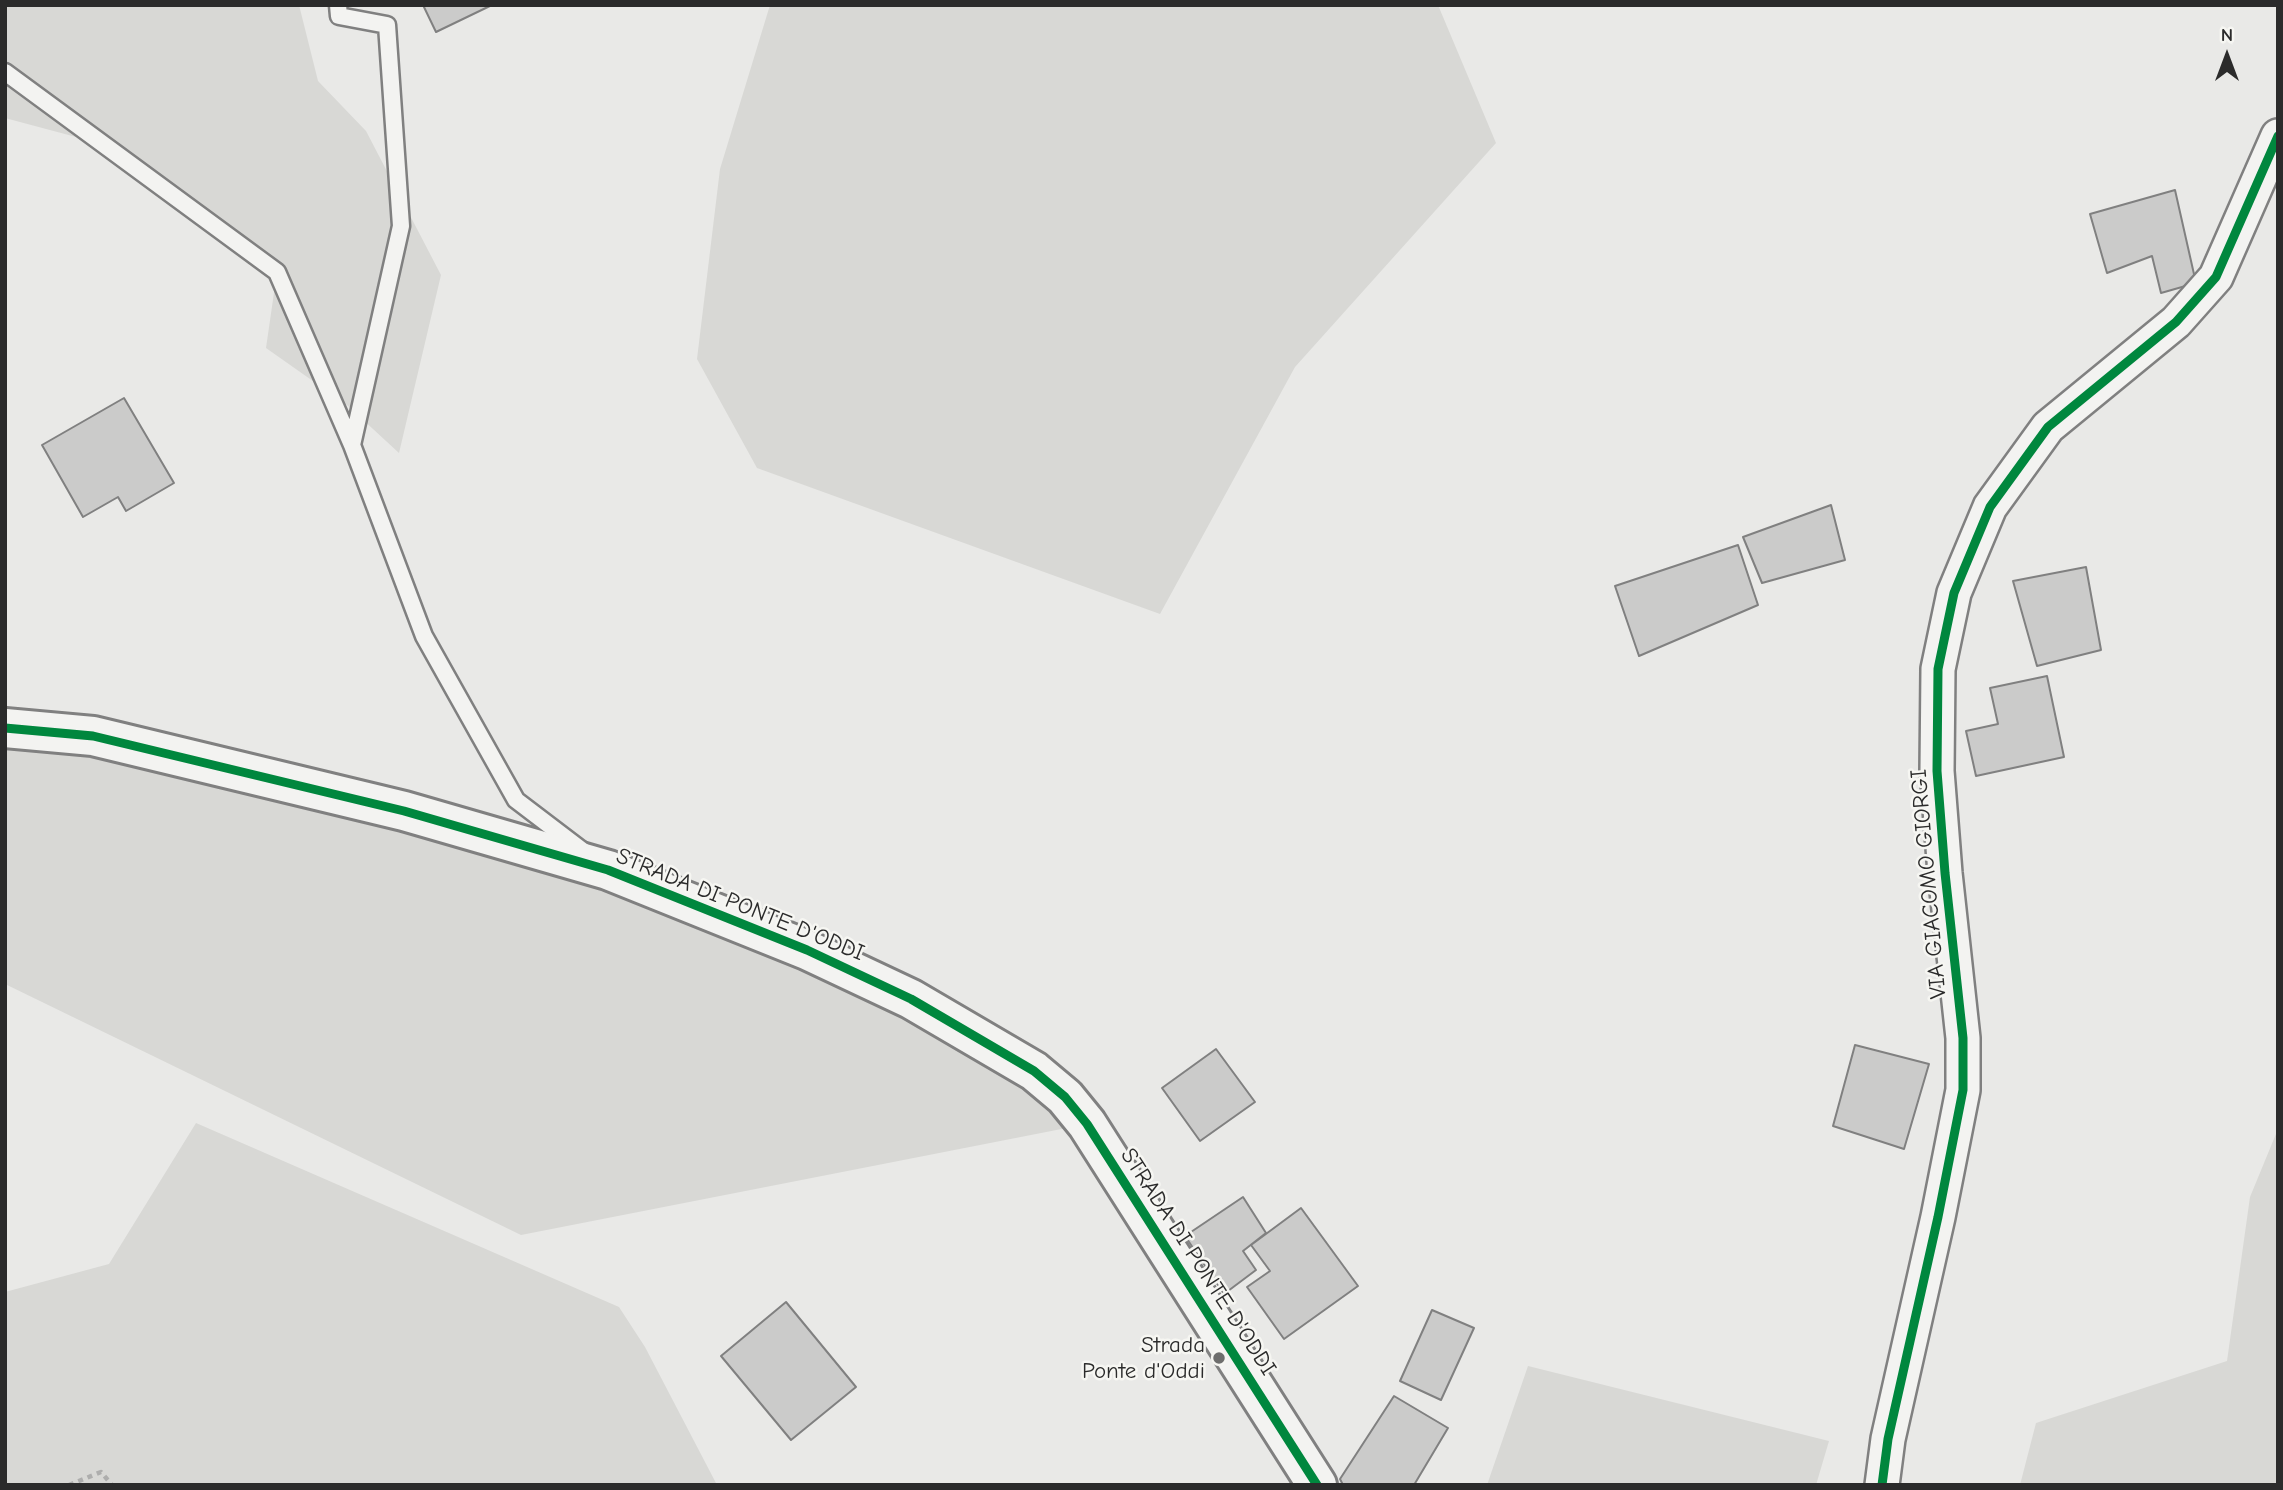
<!DOCTYPE html>
<html>
<head>
<meta charset="utf-8">
<style>
  body { margin:0 }
  #map { position:relative; width:2283px; height:1490px; overflow:hidden; background:#e9e9e7; font-family:"Comic Neue",sans-serif }
  canvas { display:block }
  .frame { position:absolute; inset:0; border:7px solid #2b2b2b; pointer-events:none }
  .north { position:absolute; left:2192px; top:21px; width:70px; height:70px; -webkit-text-stroke:5px #f6f6f2; paint-order:stroke; rotate:0deg; font-size:19px; font-weight:700; line-height:28px; text-align:center; color:#2b2b2b }
  .north::after { content:''; display:block; margin:auto; width:24px; height:32px; background:#2b2b2b; clip-path:polygon(50% 0,100% 100%,50% 72%,0 100%) }
</style>
</head>
<body>
<div id="map">
<canvas width="2283" height="1490"></canvas>
<div class="frame"></div>
<div class="north">N</div>
</div>
<script>
const context = document.querySelector('canvas').getContext('2d');
context.lineJoin = 'round';
function fillPath(path, color) {
  context.fillStyle = color;
  context.fill(path, 'evenodd');
}
function trace(path, color, width, dash) {
  context.strokeStyle = color;
  context.lineWidth = width;
  context.lineCap = dash ? 'butt' : 'round';
  context.setLineDash(dash || []);
  context.stroke(path);
}
function label(font, color, halo, rows, align = 'center') {
  context.font = font + ' "Comic Neue",sans-serif';
  context.lineWidth = 5;
  context.setLineDash([]);
  context.textBaseline = 'middle';
  context.strokeStyle = halo;
  context.fillStyle = color;
  for (const [text, x, y, turn = 0] of rows) {
    context.save();
    context.translate(x, y);
    context.rotate((+turn || 0) * Math.PI / 180);
    context.textAlign = isNaN(turn) ? turn : align;
    if (halo) context.strokeText(text, 0, 0);
    context.fillText(text, 0, 0);
    context.restore();
  }
}
fillPath(new Path2D(`
  M5,5h294l19,76 48,50 75,144 -42,178 -52,-48 -81,-57 11,-76 -171,-127 -101,-27z
  M770,5h668l58,138 -201,224 -135,247 -403,-146 -60,-109 23,-190z
  M5,728l192,33 610,189 280,174 -566,111 -516,-251z
  M196,1123l423,184 26,40 72,138h-712v-193l104,-28z
  M2278,1129v356h-258l16,-62 191,-62 23,-164z
  M1528,1366l301,75 -13,44h-329z`), '#d8d8d5');
const building = new Path2D(`
  M423,5h69l-56,27z
  M2175,190l21,93 -35,10 -9,-37 -45,17 -17,-59z
  M124,398l50,85 -48,28 -8,-14 -35,20 -41,-72z
  M1831,505l14,55 -83,23 -19,-46z
  M1738,545l20,60 -119,51 -24,-70z
  M2086,567l15,83 -64,16 -24,-85z
  M2047,676l17,81 -88,19 -10,-45 32,-7 -8,-36z
  M1855,1045l74,19 -25,85 -71,-23z
  M1216,1049l39,53 -55,39 -38,-53z
  M1243,1197l23,36 -23,18 13,19 -32,24 -39,-58z
  M1301,1208l57,78 -74,53 -37,-52 23,-16 -19,-26z
  M786,1302l70,85 -65,53 -70,-84z
  M1432,1310l42,18 -33,72 -41,-19z
  M1394,1396l54,32 -34,57h-71l-3,-6z`);
fillPath(building, '#cbcbca');
trace(building, '#808080', 2);
const service = new Path2D(`
  M338,5l1,11 48,9 14,201 -49,219
  M5,72l272,200 75,173 72,191 92,164 67,51`);
const minor = new Path2D(`
  M1882,1485l6,-46 50,-222 25,-127v-52l-18,-165 -8,-102 1,-102 16,-76 36,-86 58,-80 128,-105 40,-45 62,-141`);
const tertiary = new Path2D(`
  M5,728l88,8 311,75 204,59 199,80 104,49 123,72 31,26 22,27 230,361`);
trace(service, '#808080', 21);
trace(minor, '#808080', 38);
trace(tertiary, '#808080', 44);
trace(new Path2D(`
  M69,1485l32,-13 11,13`), '#aeaead', 4.5, [5, 5]);
trace(service, '#f3f3f1', 16);
trace(minor, '#f3f3f1', 33);
trace(tertiary, '#f3f3f1', 38);
trace(new Path2D(`
  M5,728l88,8 311,75 204,59 199,80 104,49 123,72 31,26 22,27 230,361
  M1882,1485l6,-46 50,-222 25,-127v-52l-18,-165 -8,-102 1,-102 16,-76 36,-86 58,-80 128,-105 40,-45 62,-141`), '#00873e', 9);
for (const [x, y, r, color] of [
  [1219,1358,7,"#6e6e6d"]
]) {
  const dot = new Path2D();
  dot.arc(x, y, r, 0, 2 * Math.PI);
  context.fillStyle = color;
  context.fill(dot);
  trace(dot, '#f6f6f2', 2.5);
}
label('23px', '#2b2b2b', '#f6f6f2', [
  ["VIA GIACOMO GIORGI",1929,884,-95],
  ["STRADA DI PONTE D'ODDI",740,905,22],
  ["STRADA DI PONTE D'ODDI",1198,1262,57]
]);
label('23px', '#2b2b2b', '#f6f6f2', [
  ["Strada",1205,1345],
  ["Ponte d'Oddi",1205,1371]
], 'right');
</script>
</body>
</html>
